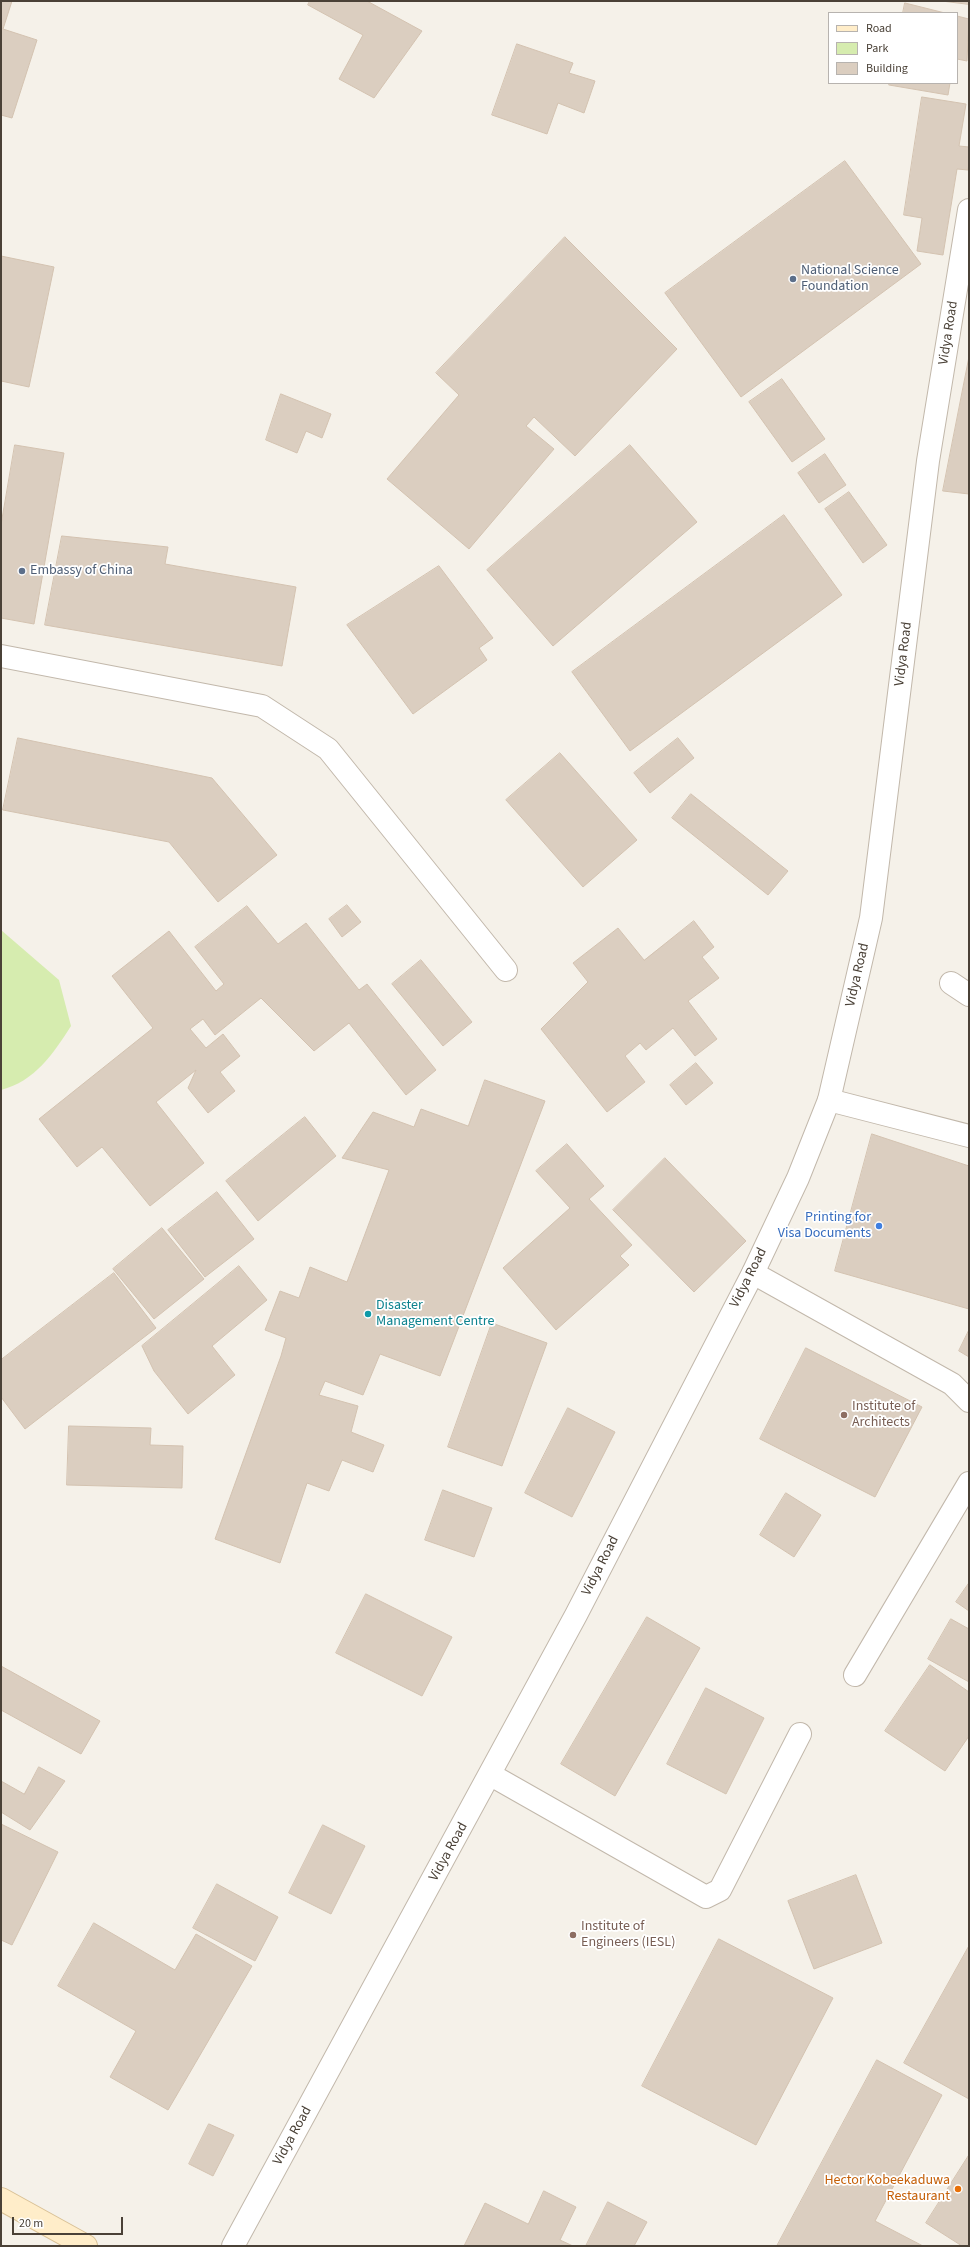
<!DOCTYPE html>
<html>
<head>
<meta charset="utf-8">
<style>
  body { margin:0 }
  #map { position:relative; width:970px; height:2247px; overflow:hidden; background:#f5f1e9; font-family:"Source Sans 3",sans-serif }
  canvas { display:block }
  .frame { position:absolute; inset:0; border:2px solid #4a4137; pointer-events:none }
  .legend { position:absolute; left:828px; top:12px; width:130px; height:72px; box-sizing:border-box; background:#fff; border:1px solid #b7b3af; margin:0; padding:5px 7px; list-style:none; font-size:12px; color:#4a4137 }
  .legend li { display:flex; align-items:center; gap:8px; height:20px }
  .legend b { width:20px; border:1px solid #b7b3af }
  .scale { position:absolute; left:12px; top:2217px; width:111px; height:18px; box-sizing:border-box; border:2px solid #4a4137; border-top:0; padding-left:5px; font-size:12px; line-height:14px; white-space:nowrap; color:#4a4137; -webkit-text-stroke:3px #fff; paint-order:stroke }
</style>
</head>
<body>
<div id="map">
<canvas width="970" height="2247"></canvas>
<div class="frame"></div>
<ul class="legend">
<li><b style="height:5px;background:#ffedc9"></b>Road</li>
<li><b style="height:11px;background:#d6ecaf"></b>Park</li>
<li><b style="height:11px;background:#dbcec0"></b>Building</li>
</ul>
<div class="scale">20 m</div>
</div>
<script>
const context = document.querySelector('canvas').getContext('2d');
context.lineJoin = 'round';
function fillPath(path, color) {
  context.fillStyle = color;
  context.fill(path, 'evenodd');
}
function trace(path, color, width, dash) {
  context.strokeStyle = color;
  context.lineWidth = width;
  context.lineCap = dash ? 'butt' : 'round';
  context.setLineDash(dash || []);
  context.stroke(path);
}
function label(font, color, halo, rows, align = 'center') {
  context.font = font + ' "Source Sans 3",sans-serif';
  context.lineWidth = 3.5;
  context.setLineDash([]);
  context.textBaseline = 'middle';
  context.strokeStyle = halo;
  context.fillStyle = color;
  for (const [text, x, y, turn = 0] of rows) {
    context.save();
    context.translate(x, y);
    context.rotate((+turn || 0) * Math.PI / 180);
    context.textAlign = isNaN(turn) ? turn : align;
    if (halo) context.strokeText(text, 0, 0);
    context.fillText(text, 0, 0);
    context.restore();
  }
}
fillPath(new Path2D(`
  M1,930l58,50 12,46c-18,28 -36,55 -70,64z`), '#d6ecaf');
const building = new Path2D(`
  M1,1h11l-9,28 34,11 -25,78 -11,-3z
  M310,1h57l55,30 -48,67 -35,-19 24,-44 -55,-30z
  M942,1h27v3z
  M905,3l40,10h-42z
  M957,16l12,3 -2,42 -10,-2z
  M517,44l56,19 -4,10 26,8 -11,32 -26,-10 -11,31 -55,-19z
  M890,83h60l-2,12 -59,-10z
  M922,97l44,7 -7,42 10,1v16l-1,7 -11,-1 -14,86 -26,-4 5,-33 -18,-3z
  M845,161l76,103 -180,133 -76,-104z
  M565,237l112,112 -102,107 -41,-39 -8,9 28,23 -85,100 -82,-70 72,-84 -23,-22z
  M1,256l53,11 -25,120 -28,-6z
  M969,357v137l-26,-3z
  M782,379l43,60 -33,23 -43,-60z
  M281,394l50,20 -9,24 -16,-7 -9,22 -31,-13z
  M15,445l49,8 -30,171 -33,-6v-93z
  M630,445l67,77 -144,124 -66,-76z
  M825,454l21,31 -27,18 -21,-30z
  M849,492l38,53 -24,18 -38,-54z
  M784,515l58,80 -212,156 -58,-79z
  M62,536l106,11 -3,17 131,23 -14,79 -237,-41z
  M439,566l54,72 -14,10 8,12 -74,54 -66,-89z
  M18,738l194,40 65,77 -59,47 -49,-60 -166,-32z
  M678,738l16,20 -44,35 -16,-20z
  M560,753l77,87 -54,47 -77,-87z
  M691,794l97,77 -20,24 -96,-77z
  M347,905l14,17 -19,15 -13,-18z
  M247,906l31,38 28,-21 53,67 8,-6 69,86 -30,25 -57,-72 -35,28 -53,-53 -46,37 -12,-16 -13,10 16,19 17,-14 17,22 -20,16 15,19 -27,22 -20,-25 8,-18 -40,32 48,61 -54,43 -48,-59 -25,20 -38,-48 114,-91 -41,-52 57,-45 47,60 8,-7 -29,-37z
  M694,921l20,26 -12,10 17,21 -31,23 29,38 -22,17 -22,-28 -27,22 -6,-7 -15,13 20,26 -38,30 -66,-83 47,-47 -15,-19 45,-35 26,32z
  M421,960l51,62 -29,24 -51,-62z
  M696,1063l17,20 -27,22 -16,-20z
  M485,1080l60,21 -105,275 -60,-22 -17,41 -38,-14 -6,14 39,11 -7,26 33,13 -11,27 -31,-12 -13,31 -22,-8 -27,80 -65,-24 66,-183 5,-18 -21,-8 15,-39 19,7 11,-31 37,15 42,-112 -47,-12 31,-46 41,15 7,-18 47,17z
  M305,1117l31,39 -78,65 -32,-40z
  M872,1134l97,32v143l-134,-38z
  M567,1144l37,42 -15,13 43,46 -12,11 9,9 -73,65 -53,-62 67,-60 -34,-37z
  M665,1158l81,83 -52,51 -81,-82z
  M217,1192l37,47 -49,38 -37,-47z
  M162,1228l42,51 -50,40 -41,-50z
  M239,1266l28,34 -55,46 23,29 -47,39 -34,-43 -12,-25z
  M114,1273l42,55 -131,101 -24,-32v-37z
  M492,1323l55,20 -45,123 -54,-19z
  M969,1330v27l-10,-6z
  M806,1348l116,59 -47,90 -115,-58z
  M568,1408l47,24 -43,85 -47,-24z
  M69,1426l82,2 -1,17 33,1 -1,42 -115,-3z
  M443,1490l49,18 -18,49 -49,-17z
  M786,1493l35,22 -27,42 -34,-22z
  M969,1583v28l-13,-9z
  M366,1594l86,43 -30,59 -86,-43z
  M647,1617l53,31 -85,148 -54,-32z
  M951,1619l18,10v53l-41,-23z
  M930,1665l39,27v44l-24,35 -60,-40z
  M1,1666l99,55 -19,33 -80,-44z
  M706,1688l58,30 -38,76 -59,-30z
  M39,1767l26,14 -35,49 -29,-18v-31l23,13z
  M1,1824l57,28 -46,93 -11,-5z
  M323,1825l42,21 -34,68 -42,-21z
  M856,1875l26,68 -68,26 -26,-68z
  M217,1884l61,33 -23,44 -62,-33z
  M94,1923l81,47 21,-36 56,32 -84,144 -58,-33 26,-46 -78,-45z
  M719,1939l114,59 -77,147 -114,-59z
  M969,1946v153l-65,-36z
  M877,2060l65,35 -67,126 48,25h-146z
  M209,2124l25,11 -21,41 -24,-12z
  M969,2155v91h-7l-36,-23z
  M544,2191l32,16 -16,33 13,6h-109l21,-43 43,21z
  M608,2202l39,20 -13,24h-48z`);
fillPath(building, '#dbcec0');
trace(building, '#d3c2b0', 1);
const service = new Path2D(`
  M1,656l261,50 66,43 178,221
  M951,983l18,12
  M829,1100l140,36
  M491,1775l215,122 14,-7 80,-156`);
const minor = new Path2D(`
  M753,1273l199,111 17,17
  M855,1675l114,-192`);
const tertiary = new Path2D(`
  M233,2246l343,-631 177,-342 45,-95 31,-78 42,-182 57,-457 41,-251`);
const secondary = new Path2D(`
  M1,2199l85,47`);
trace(service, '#c2b8ab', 24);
trace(minor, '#c2b8ab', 24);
trace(tertiary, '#c2b8ab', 24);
trace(secondary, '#d9c196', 24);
trace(service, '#fff', 22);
trace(minor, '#fff', 22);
trace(tertiary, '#fff', 22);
trace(secondary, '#ffedc9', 22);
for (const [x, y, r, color] of [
  [793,279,4,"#5c6f8a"],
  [22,571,4,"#5c6f8a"],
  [879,1226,4,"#3f7fe0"],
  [368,1314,4,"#0f9aa8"],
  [844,1415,4,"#8d6e63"],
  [573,1935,4,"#8d6e63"],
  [958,2189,4,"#e8710a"]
]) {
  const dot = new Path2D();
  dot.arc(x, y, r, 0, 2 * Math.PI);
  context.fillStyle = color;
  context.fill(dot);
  trace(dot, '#fff', 1.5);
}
label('14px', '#4e5e75', '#fff', [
  ["National Science",801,271],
  ["Foundation",801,287],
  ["Embassy of China",30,571]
], 'left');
label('14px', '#4a4137', '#fff', [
  ["Vidya Road",949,333,-81],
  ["Vidya Road",904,654,-83],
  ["Vidya Road",858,975,-77],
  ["Vidya Road",749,1278,-63],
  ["Vidya Road",601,1566,-63],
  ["Vidya Road",449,1852,-61],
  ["Vidya Road",293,2136,-61]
]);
label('14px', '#366cbe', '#fff', [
  ["Printing for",871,1218],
  ["Visa Documents",871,1234]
], 'right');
label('14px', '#0d838f', '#fff', [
  ["Disaster",376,1306],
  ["Management Centre",376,1322]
], 'left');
label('14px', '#785e54', '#fff', [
  ["Institute of",852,1407],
  ["Architects",852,1423],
  ["Institute of",581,1927],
  ["Engineers (IESL)",581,1943]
], 'left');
label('14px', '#c56008', '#fff', [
  ["Hector Kobeekaduwa",950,2181],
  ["Restaurant",950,2197]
], 'right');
</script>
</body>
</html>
